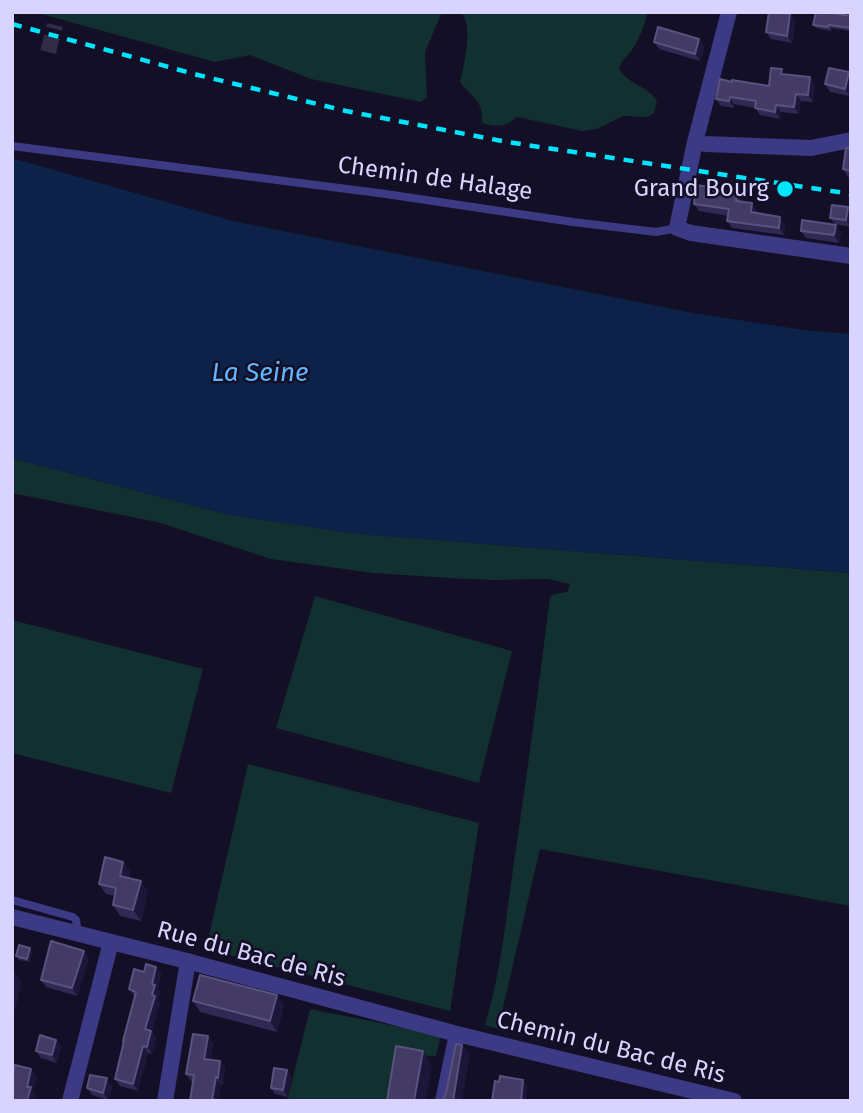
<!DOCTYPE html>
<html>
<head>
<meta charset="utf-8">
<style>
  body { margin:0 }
  #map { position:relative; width:863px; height:1113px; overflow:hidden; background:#130f26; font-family:"Fira Sans",sans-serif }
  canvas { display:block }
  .frame { position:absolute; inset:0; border:14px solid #d9d4ff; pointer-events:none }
</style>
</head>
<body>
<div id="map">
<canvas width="863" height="1113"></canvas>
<div class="frame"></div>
</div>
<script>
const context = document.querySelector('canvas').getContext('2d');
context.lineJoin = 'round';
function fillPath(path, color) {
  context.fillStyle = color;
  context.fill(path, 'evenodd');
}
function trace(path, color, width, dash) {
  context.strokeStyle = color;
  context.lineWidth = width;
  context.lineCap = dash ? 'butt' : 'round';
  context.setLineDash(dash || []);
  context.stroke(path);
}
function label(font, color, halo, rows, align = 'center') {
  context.font = font + ' "Fira Sans",sans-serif';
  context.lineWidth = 5;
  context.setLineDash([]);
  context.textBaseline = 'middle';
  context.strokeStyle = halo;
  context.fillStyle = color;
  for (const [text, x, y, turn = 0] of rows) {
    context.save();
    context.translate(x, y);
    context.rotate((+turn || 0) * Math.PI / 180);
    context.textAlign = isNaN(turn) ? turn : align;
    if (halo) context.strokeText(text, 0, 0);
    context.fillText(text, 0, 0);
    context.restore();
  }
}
fillPath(new Path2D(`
  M34,12h408l-17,40 2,45 -6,5 -110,-23 -61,-24 -35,7z
  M461,12h187c-4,14 -8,26 -16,38 -5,7 -11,10 -13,19 11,17 28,16 38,32l-3,12 -7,4 -24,-1 -26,13 -15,2 -65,-14c-13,11 -19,10 -35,6 2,-22 -10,-25 -22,-41 4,-18 14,-55 1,-70z
  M12,458l206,54 280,33 353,28v333l-311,-57 -42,180 -13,-4c16,-52 21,-108 29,-163 13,-88 25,-176 36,-265l5,-3 12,-2 3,-8 -22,-5 -56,1 -42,-2 -77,-5 -102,-14 -114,-37 -145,-29z
  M315,596l197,55 -33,132 -203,-55z
  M12,620l191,49 -32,124 -159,-40z
  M248,764l231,59 -29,188 -244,-62z
  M310,1009l131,26 -5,21 -34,-1 -6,46h-109z`), '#12302f');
fillPath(new Path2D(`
  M12,158l221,63 460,92 111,17 47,4v239l-495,-39 -127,-19 -217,-57z`), '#0c2248');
trace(new Path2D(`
  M48,52l7,-27`), '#312d47', 16, [16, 8]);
trace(new Path2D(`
  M12,146l374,48 187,28 83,10 21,-4
  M12,900l61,17 3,3 2,13`), '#3d3a85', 8);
trace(new Path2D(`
  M729,12l-34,130 -18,86 14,5 160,23
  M695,142l10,2 106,4 40,-8
  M12,917l171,43 274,74 277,67
  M70,1101l41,-159
  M165,1101l23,-140
  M443,1101l14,-67`), '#3d3a85', 16);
trace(new Path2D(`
  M12,24l186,51 148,36 161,31 344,52`), '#00e5ff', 4.5, [10, 9]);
fillPath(new Path2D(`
  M831,12l1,2 19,2v15l-20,-3v3l-15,-3 -3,-3z
  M795,22l-3,21 -21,-4 -5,-7z
  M699,39l5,8 -4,14 -41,-12 -5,-7z
  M849,72l1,24 -20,-4 -5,-8z
  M786,75l24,2 5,7 -2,18 -12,-1 -2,13 -18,-2 -1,7 -20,-4 -5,-7 -21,-4v4l-13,-2 -5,-7 53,-13z
  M851,148v29h-3l-5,-8z
  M718,188l3,4 16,2 5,8 15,8v3l28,11 -1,11 -52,-7 -5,-7 1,-5 -29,-5 -5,-7z
  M848,207l3,20 -16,-3 -5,-6z
  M801,231l40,1 -2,11 -33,-5z
  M123,862l7,10 -1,6 19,13 -7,30 -21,-5 -7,-11 2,-9 -9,-2 -7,-10z
  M30,948l2,3 -2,11 -11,-2 -3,-4z
  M89,958l-12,38 -31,-9 -5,-7z
  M156,967l5,7 -3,14 2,4 -2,8 2,3 -8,28 4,7 -4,16 -4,-1 -10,38 -18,-5 -5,-7 9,-37 -1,-1 12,-44 -6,-8 15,-17z
  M193,1001l91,4 -7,27 -77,-20z
  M208,1036l5,7 -3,17 10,1 5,7 -2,17 -2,-1 -3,17h-28l3,-20h-2l-5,-7z
  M56,1040l5,7 -4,16 -16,-5 -5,-7z
  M287,1070l4,6 -3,21 -13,-3 -4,-6z
  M112,1086l-4,14 -16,-5 -5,-7z`), '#312854');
fillPath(new Path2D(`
  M790,14l5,8 -3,21 -5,-7z
  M699,39l5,8 -4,14 -5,-7z
  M849,72l2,3 -1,21 -5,-7z
  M810,77l5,7 -2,18 -5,-7z
  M796,94l5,7 -2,13 -5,-7z
  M730,97l4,7v4l-5,-7z
  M776,105l5,7 -1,7 -5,-7z
  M752,203l5,7 -1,9 -5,-7z
  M848,207l3,4v16l-5,-7z
  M780,217l5,7 -1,11 -5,-7z
  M836,225l5,7 -2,11 -5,-8z
  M123,862l7,10 -3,14 -7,-10z
  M141,881l7,10 -7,30 -8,-11z
  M30,948l2,3 -2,11 -3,-3z
  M84,951l5,7 -12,38 -5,-8z
  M156,967l5,7 -3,14 2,4 -2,8 2,3 -8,28 4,7 -4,16 -5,-7 -2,-18 7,-34v-11z
  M15,972l7,10 -8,32 -2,-2v-30z
  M277,995l7,10 -7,27 -7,-11z
  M208,1036l5,7 -4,23 -5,-7z
  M56,1040l5,7 -4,16 -5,-8z
  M462,1045l8,10 -8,46h-9z
  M143,1046l5,7 -10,38 -5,-7z
  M423,1051l9,14 -6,36h-12z
  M220,1061l5,7 -2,17 -5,-7z
  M31,1069l6,8 -4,14 3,4 -2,6h-7v-14z
  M287,1070l4,6 -3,21 -5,-7z
  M216,1077l5,7 -3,17h-5l-1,-2z
  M107,1078l5,8 -4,14 -5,-7z
  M523,1080l5,7 -2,14h-5z`), '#1d163a');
const building = new Path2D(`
  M769,12l21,2 -3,22 -21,-4z
  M816,12h15v1l20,3v12l-22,-3 -1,2 -15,-2z
  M658,27l41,12 -4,15 -41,-12z
  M771,68l11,1 -1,5 29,3 -2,18 -12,-1 -2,13 -18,-2 -1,7 -20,-4 1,-7 -26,-4 -1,4 -13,-2 4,-20 12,3v-2l37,6z
  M829,68l20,4 -4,17 -20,-5z
  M846,148h5v23l-8,-2z
  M696,185l22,3v3l19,3 -1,7 16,2 -1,9 29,5 -1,11 -52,-7 2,-12 -35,-5z
  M832,205l16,2 -2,13 -16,-2z
  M802,220l34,5 -2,10 -33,-4z
  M105,857l18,5 -3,14 21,5 -8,29 -20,-5 3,-17 -17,-4z
  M51,941l33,10 -12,37 -31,-8z
  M19,945l11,3 -3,11 -11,-3z
  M146,964l10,3 -4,17 3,1 -3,10 3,1 -10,33 6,2 -4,16 -4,-1 -10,38 -18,-5 9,-38h-1l13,-49 -7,-3 5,-20 10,3z
  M200,975l77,20 -7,26 -77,-20z
  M193,1034l15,2 -4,23 16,2 -2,17 -2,-1 -4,22 4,1v1h-26l4,-26 -8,-1z
  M40,1035l16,5 -4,15 -16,-4z
  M456,1044l6,1 -9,56h-11l4,-8z
  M396,1046l27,5 -9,50h-27z
  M15,1065l16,4 -4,18h4l-4,14h-15v-25z
  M274,1068l13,2 -4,20 -12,-2z
  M90,1075l17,3 -4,15 -16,-5z
  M500,1076l23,4 -2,21h-29l3,-20 4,1z`);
fillPath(building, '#433a66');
trace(building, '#5a527e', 2);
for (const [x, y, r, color] of [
  [785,189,9,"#00e5ff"]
]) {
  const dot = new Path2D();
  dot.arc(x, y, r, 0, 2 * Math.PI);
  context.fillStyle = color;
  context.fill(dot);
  trace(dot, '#130f26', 2.5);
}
label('24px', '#d9d4ff', '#130f26', [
  ["Chemin de Halage",435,179,8],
  ["Rue du Bac de Ris",251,955,15],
  ["Chemin du Bac de Ris",611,1048,14]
]);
label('24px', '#d9d4ff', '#130f26', [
  ["Grand Bourg",769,189]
], 'right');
label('italic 26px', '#62b6ff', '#130f26', [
  ["La Seine",260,374]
]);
</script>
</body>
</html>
